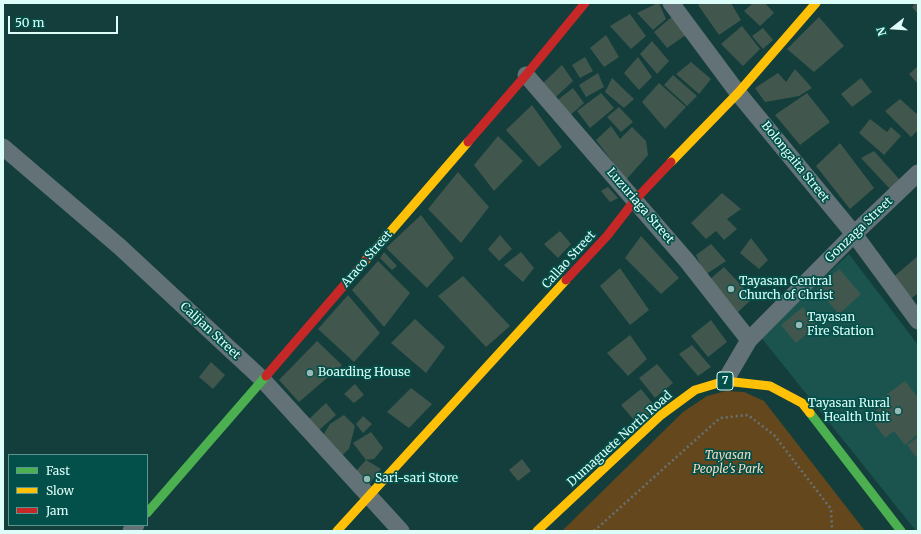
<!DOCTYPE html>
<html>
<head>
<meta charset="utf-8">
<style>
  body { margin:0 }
  #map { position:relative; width:921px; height:534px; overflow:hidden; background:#143e3b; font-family:Merriweather,serif }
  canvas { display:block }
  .frame { position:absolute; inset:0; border:4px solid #ddfdf8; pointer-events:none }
  .legend { position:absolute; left:8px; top:454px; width:140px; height:72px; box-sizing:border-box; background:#03504a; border:1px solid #5a9590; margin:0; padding:5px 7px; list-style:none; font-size:12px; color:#ddfdf8 }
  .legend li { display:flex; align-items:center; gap:8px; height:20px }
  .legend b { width:20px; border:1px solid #5a9590 }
  .north { position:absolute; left:873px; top:8px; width:40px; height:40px; -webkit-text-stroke:3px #03504a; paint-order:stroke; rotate:253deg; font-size:11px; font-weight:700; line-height:16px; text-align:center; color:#ddfdf8 }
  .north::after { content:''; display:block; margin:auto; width:14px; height:18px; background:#ddfdf8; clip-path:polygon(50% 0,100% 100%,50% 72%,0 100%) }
  .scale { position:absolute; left:8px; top:16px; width:110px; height:18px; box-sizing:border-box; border:2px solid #ddfdf8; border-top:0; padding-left:5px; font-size:12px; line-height:14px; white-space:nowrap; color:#ddfdf8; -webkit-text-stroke:3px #03504a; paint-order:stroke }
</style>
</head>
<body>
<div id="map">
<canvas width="921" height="534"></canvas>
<div class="frame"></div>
<ul class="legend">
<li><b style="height:5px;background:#4caf50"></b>Fast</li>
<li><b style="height:5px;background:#ffc107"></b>Slow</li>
<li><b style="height:5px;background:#c62828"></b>Jam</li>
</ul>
<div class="north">N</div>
<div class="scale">50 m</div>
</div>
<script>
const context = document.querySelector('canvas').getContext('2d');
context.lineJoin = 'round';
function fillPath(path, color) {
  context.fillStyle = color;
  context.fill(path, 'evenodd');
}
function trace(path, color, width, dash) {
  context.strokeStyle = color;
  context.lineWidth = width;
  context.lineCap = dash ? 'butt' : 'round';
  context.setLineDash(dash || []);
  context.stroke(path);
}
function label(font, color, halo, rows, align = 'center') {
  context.font = font + ' Merriweather,serif';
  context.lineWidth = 3.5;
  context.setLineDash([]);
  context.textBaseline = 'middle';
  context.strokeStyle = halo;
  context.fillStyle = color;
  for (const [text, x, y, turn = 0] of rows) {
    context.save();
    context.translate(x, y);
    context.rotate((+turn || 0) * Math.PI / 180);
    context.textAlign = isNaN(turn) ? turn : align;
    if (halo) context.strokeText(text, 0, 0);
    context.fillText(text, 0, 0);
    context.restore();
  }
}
fillPath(new Path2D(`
  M849,254l69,91v186h-2l-156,-195z`), '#1b544f');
fillPath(new Path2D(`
  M726,391l18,1 20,9 101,130h-303l121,-119 24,-16z`), '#65471d');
fillPath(new Path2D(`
  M658,3h1l7,16 -13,11 -16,-17z
  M701,3h30l10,17 -22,15 -21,-30z
  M753,3h12l9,10 -14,13 -16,-15z
  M916,3h2v11l-6,-7z
  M630,14l16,22 -15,13 -21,-23z
  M674,15l12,20 -19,13 -13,-16z
  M819,17l25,29 -30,26 -27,-23z
  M742,26l18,23 -17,17 -22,-22z
  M763,28l10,12 -10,9 -11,-13z
  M606,35l13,22 -15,10 -14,-19z
  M652,41l17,20 -12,13 -17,-20z
  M585,57l8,14 -13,7 -8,-13z
  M638,57l14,20 -13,13 -15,-17z
  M691,62l20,17 -12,15 -23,-20z
  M562,65l11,16 -17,16 -15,-12z
  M918,66v18l-9,-10z
  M795,69l17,19 -13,8 -34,6 -10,-14 23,-15 8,9z
  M598,73l6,14 -18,10 -7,-12z
  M673,75l24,21 -10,10 -23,-21z
  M612,78l22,21 -10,9 -19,-16z
  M861,78l11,14 -20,15 -11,-13z
  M659,83l27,24 -21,22 -23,-27z
  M573,88l11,15 -16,14 -13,-15z
  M601,93l13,15 -24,20 -13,-17z
  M807,93l23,29 -30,23 -25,-30z
  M900,99l18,16v15l-7,7 -26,-26z
  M532,105l30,42 -23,20 -33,-37z
  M619,107l14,15 -12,10 -14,-15z
  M870,119l17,13 4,-5 10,9 -17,19 -25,-22z
  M611,126l9,13 12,-12 14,14 2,14 -22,25 -30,-40z
  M498,136l25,25 -29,30 -20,-26z
  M840,143l34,45 -24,21 -34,-43z
  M874,151l26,29 -10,9 -29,-31z
  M458,172l31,35 -28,36 -33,-34z
  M608,187l10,11 -8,4 -9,-11z
  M722,193l19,16 -14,10 10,10 -13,11 -8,-9 -10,8 -15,-16z
  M421,215l33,43 -27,30 -41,-40z
  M560,231l11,13 -13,14 -14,-14z
  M500,235l12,14 -13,12 -11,-12z
  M641,236l38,42 -18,16 -36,-36z
  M751,238l17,22 -9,9 -19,-16z
  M711,244l15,17 -21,14 -9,-20z
  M384,252l13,14 -5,4 -12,-12z
  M521,252l13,16 -11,14 -19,-17z
  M918,256v37l-11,9 -16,-23z
  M378,261l32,32 -26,34 -32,-37z
  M724,267l29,31 -15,14 -29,-32z
  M620,268l29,42 -19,15 -30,-39z
  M839,269l22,25 -22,20 -22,-25z
  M463,276l47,50 -24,21 -48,-51z
  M348,295l32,38 -26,29 -36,-33z
  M803,307l14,18 -21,18 -15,-18z
  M415,319l30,28 -19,26 -35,-30z
  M711,320l16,22 -19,15 -17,-21z
  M630,335l17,24 -19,17 -21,-23z
  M317,341l25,24 -43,37 -20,-22z
  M692,345l19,22 -13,9 -19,-22z
  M211,362l14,13 -12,14 -14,-12z
  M657,364l16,19 -18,15 -16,-20z
  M905,381l13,17v27l-2,2 2,2v5l-13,11 -11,-14 -9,7 -11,-15 8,-7 -9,-11z
  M355,384l9,11 -10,8 -10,-9z
  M411,388l21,16 -23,24 -22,-16z
  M641,389l17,21 -19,16 -18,-21z
  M326,403l10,12 -18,16 -10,-11z
  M344,415l11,11 -6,23 -10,9 -18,-19 9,-15z
  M363,416l9,8 -9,9 -7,-9z
  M371,432l12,16 -9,11 -8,1 15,9 -13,17 -13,-14 11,-12 -13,-17z
  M918,437v19l-2,1 -9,-12z
  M522,459l9,12 -13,10 -9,-11z`), '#41574d');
trace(new Path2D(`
  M594,531l126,-113 28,-3 26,20 57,74 1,22`), '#647476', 2.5, [2, 3]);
trace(new Path2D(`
  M671,3l67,90 116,141 64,87
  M526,75l161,186 62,79
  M3,147l117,100 142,132 139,152
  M725,381l24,-41 105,-106 64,-61
  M131,531l5,-6`), '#627276', 17);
trace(new Path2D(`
  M810,413l91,118
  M147,513l119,-137`), '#4caf50', 9);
trace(new Path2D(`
  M671,162l67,-69 78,-90
  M365,261l103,-119
  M337,531l229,-251
  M537,531l124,-116 34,-25 30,-9 45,5 32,17 8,10`), '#ffc107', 9);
trace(new Path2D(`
  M468,142l58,-67 59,-72
  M566,280l41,-44 28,-36 36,-38
  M266,376l99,-115`), '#c62828', 9);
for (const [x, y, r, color] of [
  [731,289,4,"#97bab6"],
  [799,325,4,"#97bab6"],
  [310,373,4,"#97bab6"],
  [898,411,4,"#97bab6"],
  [367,479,4,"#97bab6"]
]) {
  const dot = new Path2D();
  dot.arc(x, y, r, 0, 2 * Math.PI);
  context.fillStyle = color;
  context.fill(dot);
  trace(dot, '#03504a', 1.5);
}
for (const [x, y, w] of [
  [725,381,16]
]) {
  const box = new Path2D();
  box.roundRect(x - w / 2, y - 9, w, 18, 3);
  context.fillStyle = '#03504a';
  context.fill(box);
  trace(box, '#ddfdf8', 1);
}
label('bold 11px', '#ddfdf8', null, [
  ["7",725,381]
]);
label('12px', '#ddfdf8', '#03504a', [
  ["Bolongaita Street",795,162,51],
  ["Luzuriaga Street",640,206,49],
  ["Gonzaga Street",859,230,-44],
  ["Araco Street",367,259,-49],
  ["Callao Street",569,260,-48],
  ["Calijan Street",210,331,43],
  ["Dumaguete North Road",620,439,-42]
]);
label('12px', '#ddfdf8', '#03504a', [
  ["Tayasan Central",739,282],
  ["Church of Christ",739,296],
  ["Tayasan",807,318],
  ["Fire Station",807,332],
  ["Boarding House",318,373],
  ["Tayasan Rural",890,404,"right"],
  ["Health Unit",890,418,"right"],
  ["Sari-sari Store",375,479]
], 'left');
label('italic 12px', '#fadabc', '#03504a', [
  ["Tayasan",728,456],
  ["People's Park",728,470]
]);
</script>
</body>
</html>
